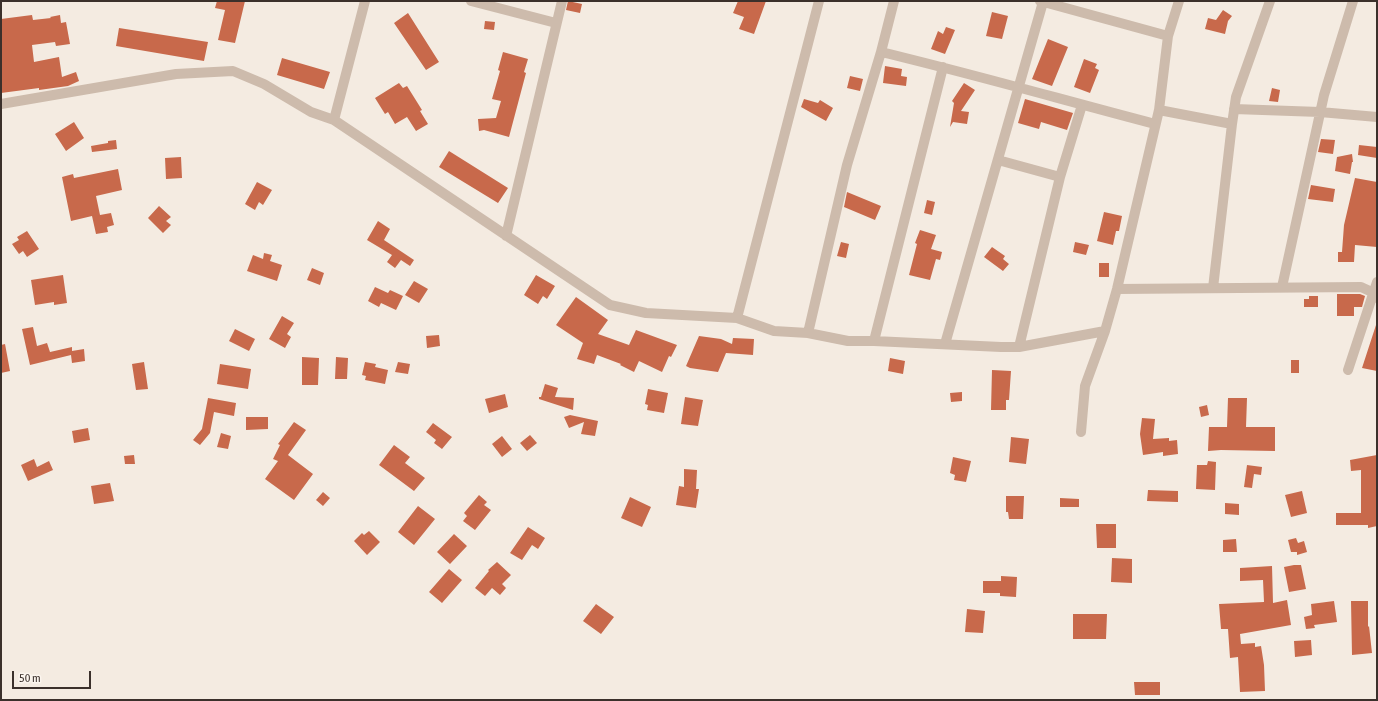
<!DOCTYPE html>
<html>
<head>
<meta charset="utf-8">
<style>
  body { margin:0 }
  #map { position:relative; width:1378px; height:701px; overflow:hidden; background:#f4ebe1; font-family:"Asap Condensed",sans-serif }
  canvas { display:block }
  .frame { position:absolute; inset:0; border:2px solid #3b302b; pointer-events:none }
  .scale { position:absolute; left:12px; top:671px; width:79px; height:18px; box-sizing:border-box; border:2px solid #3b302b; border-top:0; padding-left:5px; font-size:12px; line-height:14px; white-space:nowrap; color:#3b302b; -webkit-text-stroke:3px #fbf5ee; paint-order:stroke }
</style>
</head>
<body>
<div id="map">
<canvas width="1378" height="701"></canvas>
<div class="frame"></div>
<div class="scale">50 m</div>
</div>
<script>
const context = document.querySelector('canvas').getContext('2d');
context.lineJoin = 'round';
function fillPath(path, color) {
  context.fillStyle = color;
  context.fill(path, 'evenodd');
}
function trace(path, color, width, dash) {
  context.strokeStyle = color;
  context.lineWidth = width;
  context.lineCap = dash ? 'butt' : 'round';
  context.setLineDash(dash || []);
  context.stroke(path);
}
fillPath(new Path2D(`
  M217,1h28l-10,42 -17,-3 7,-30 -10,-2z
  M568,1l14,3 -2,9 -14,-3z
  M738,1h28l-12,33 -15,-5 5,-12 -11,-4z
  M1223,10l9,6 -4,5 -3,13 -20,-5 3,-11 8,2z
  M992,12l16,4 -6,23 -16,-3z
  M408,13l31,49 -13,8 -32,-47z
  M32,15l1,5 18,-2 -1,-1 10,-2 1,8 5,-1 4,22 -14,2 -1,-4 -23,3 2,17 25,-5 3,20 14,-5 3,9 -11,5 -29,4v-2l-38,5v-74z
  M485,21l10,1 -1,8 -10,-1z
  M946,27l9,3 -10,24 -14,-5 7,-18 5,3z
  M119,28l89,14 -4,19 -88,-15z
  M1048,39l20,8 -16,39 -20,-7z
  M503,52l25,7 -4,13 2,1 -17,64 -25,-7 -5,1 -1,-12 18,-1 5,-17 -9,-2 8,-28 -2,-1z
  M282,58l48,14 -6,17 -47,-14z
  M1084,59l13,5 -2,4 4,2 -9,23 -16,-6z
  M885,66l17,3 -1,7 6,1 -1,9 -23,-3z
  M850,76l13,3 -3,12 -13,-3z
  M399,83l4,5 4,-2 15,24 -2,1 8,13 -12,7 -9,-14 -12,7 -7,-12 -3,2 -10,-16z
  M964,83l11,7 -14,21 8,1 -2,12 -14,-2 -3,5 4,-24 -2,-2z
  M1272,88l8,2 -2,12 -9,-1z
  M804,99l14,4 2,-3 13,8 -7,13 -25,-14z
  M1025,99l48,14 -6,17 -26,-8 -2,7 -21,-6z
  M74,122l10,16 -18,13 -11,-17z
  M1321,139l14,1 -2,14 -15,-2z
  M116,140l1,9 -25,3 -1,-6 17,-3v-2z
  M1359,145l18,2v11l-19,-3z
  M449,151l59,37 -10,15 -59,-36z
  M1352,154l1,8h-1l-2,12 -15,-3 2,-14z
  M181,157l1,21 -16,1 -1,-21z
  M118,169l4,21 -26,6 4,19 11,-2 3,12 -7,2 1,5 -12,2 -4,-18 -21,5 -9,-44 11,-3 1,4z
  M1355,178l22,4v65l-22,-2 -1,17h-16v-10h4l2,-27z
  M257,182l15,8 -9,15 -4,-3 -4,8 -10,-6z
  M1311,185l24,4 -2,13 -25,-3z
  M847,192l34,14 -6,14 -31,-13z
  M927,200l8,2 -3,13 -8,-2z
  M159,206l12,11 -5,4 5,4 -8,8 -15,-15z
  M1104,212l18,4 -3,15h-3l-3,14 -16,-4z
  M378,221l12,8 -6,11 30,20 -4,6 -9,-6 -6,8 -8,-6 5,-7 -25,-15z
  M920,230l16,5 -5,14 11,3 -2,8 -4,-1 -6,21 -21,-5 8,-31 -2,-1z
  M27,231l12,18 -12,8 -4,-6 -4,3 -7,-10 7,-4 -2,-3z
  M841,242l8,2 -3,14 -9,-2z
  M1075,242l14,3 -3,10 -13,-3z
  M992,247l13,9 -2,3 6,5 -6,7 -19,-14z
  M264,253l8,2 -2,6 12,4 -5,16 -30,-10 6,-16 10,4z
  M1099,263h10v14h-10z
  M312,268l12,5 -4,12 -13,-5z
  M63,275l4,28 -13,2v-3l-19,3 -4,-25z
  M536,275l19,11 -8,13 -4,-3 -5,8 -14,-9z
  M414,281l14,8 -9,14 -14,-8z
  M375,287l13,6 2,-3 13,6 -7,14 -15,-7 -2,4 -11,-6z
  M1337,294h23l5,2 -3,11h-8v9h-17z
  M1309,296h9v11h-14v-8h5z
  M576,297l32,23 -10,14 31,11 7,-15 41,15 -6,12 -2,-1 -7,16 -23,-11 -5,11 -14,-7 1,-1 -24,-9 -3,9 -17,-5 6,-16 -27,-18z
  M282,316l12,7 -7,11 4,3 -6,11 -16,-9z
  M1376,325h1v46l-15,-3z
  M33,327l4,19 10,-3 3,9 22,-5v4l12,-2 1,12 -13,2 -1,-8 -41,10 -8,-36z
  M235,329l20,10 -6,12 -20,-10z
  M439,335l1,11 -13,2 -1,-12z
  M699,336l22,3 11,5 1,-6 21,1 -1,16 -27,-2 -8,19 -28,-4 -4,-2z
  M5,344l5,27 -9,2v-28z
  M302,357l17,1 -1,27h-16z
  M336,357l12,1 -1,21h-12z
  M890,358l15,3 -2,13 -15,-3z
  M1291,360h8v13h-8z
  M144,362l4,27 -12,1 -4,-26z
  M365,362l11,2 -1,3 13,3 -3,14 -20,-4 1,-4 -4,-1z
  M398,362l12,2 -2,10 -13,-2z
  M220,364l31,5 -3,20 -31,-5z
  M992,370l19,1 -2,29h-3v10h-15z
  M545,384l13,4 -3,9 19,1 -1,12 -34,-11v-2h2z
  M648,389l20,4 -4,20 -17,-3 1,-5 -3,-1z
  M962,392v9l-11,1 -1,-9z
  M505,394l3,13 -19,6 -4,-14z
  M685,397l18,3 -5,26 -17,-2z
  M208,398l28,5 -2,13 -20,-4 -4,21 -10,12 -7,-5 9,-11z
  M1228,398h19l-1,29h29v24l-54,-1 -13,1 1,-24h18z
  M1207,405l2,10 -8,2 -2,-10z
  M570,415l28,6 -3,15 -14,-2 3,-12 -15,6 -5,-11z
  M246,417h22v12l-22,1z
  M1142,418l13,1 -2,20 16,-1v3l8,-1 1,14 -15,2v-4l-20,3 -3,-21z
  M294,422l12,8 -18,25 25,19 -19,26 -29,-21 13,-18 -5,-2 7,-14 -2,-1z
  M433,423l19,14 -10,12 -8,-6 2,-3 -10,-8z
  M88,428l2,12 -16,3 -2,-12z
  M221,433l10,3 -3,13 -11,-2z
  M530,435l7,8 -10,8 -7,-8z
  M502,436l10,13 -10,8 -10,-13z
  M1011,437l18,2 -3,25 -17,-2z
  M394,445l16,12 -5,6 20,15 -11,13 -35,-26z
  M134,455l1,9h-10l-1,-8z
  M1377,455v71l-9,2v-3h-32v-12h25v-43l-10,1 -1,-11z
  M953,457l18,4 -5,21 -12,-2 1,-5 -5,-2z
  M34,459l3,8 12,-6 4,9 -25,11 -7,-16z
  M1208,461l8,1 -1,28 -19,-1 1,-24h10z
  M1247,465l15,2 -1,8 -7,-1 -2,14 -8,-1z
  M684,469l13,1 -1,19h3l-3,19 -20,-3 3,-19 5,1z
  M110,483l4,18 -20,3 -3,-18z
  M1148,490l30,1v11l-31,-1z
  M1302,491l5,22 -16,4 -6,-22z
  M323,492l7,6 -7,8 -7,-6z
  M479,495l8,7 -3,3 7,5 -16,20 -12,-9 4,-5 -3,-3z
  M1006,496h18l-1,23h-14l-1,-7h-2z
  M630,497l21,10 -9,20 -21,-9z
  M1060,498l19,1v8h-19z
  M1225,503l14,1v11l-14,-1z
  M418,506l17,13 -21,26 -16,-13z
  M1096,524h20v24h-19z
  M528,527l17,11 -7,11 -6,-4 -10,15 -12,-7z
  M369,531l11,11 -13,13 -13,-14 8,-8 2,2z
  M454,534l13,12 -17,18 -13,-12z
  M1296,538l2,5 6,-2 3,11 -10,3v-3h-6l-3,-12z
  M1236,539l1,13h-14v-12z
  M1112,558l20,1v24l-21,-1z
  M497,562l14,13 -9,9 4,4 -6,7 -8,-7 -7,8 -10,-8 14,-17 -1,-1z
  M1294,565h7l5,24 -17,3 -5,-25z
  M1272,566l1,37 14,-3 4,25 -51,9 1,10 14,-1v4l6,-1 3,19 1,26 -25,1 -2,-35 -8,1 -2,-29h-7l-2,-25 45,-2 -1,-22 -23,1v-13z
  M449,569l13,11 -20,23 -13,-11z
  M1001,576l16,1 -1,20 -16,-1v-3h-17v-12h18z
  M1334,601l3,21 -23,3 1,3 -9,1 -2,-12 8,-2 -1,-11z
  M1351,601h17v26l1,-1 3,27 -20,2z
  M596,604l18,13 -13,17 -18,-13z
  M967,609l18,2 -2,22 -18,-1z
  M1073,614h34l-1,25h-33z
  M1311,640l1,15 -17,2 -1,-16z
  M1134,682h26v13h-25z`), '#c8694b');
trace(new Path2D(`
  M365,1l-31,119 276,185 36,8 91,5 37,13 34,2 40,8h26l127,6h18l86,-16
  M471,1l85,22
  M1040,1l128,35
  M881,52c92,22 182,48 274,72
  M1,104l175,-30 57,-3 31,13 47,28 23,8
  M1234,109l86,3 57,5
  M1159,110l73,14
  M998,160l62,17
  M506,236l56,-235
  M1282,287l42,-192 29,-94
  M1213,288l19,-164 4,-27 34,-96
  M1117,289l244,-2 13,6 3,5
  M737,318l82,-317
  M808,333l39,-168 34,-113 13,-51
  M874,341l69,-274
  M945,344l98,-342
  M1019,347l41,-170 22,-72
  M1348,370l29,-88
  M1081,432l4,-46 20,-55 12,-42 42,-179 9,-74 11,-35`), '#cdbbac', 10);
</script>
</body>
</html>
